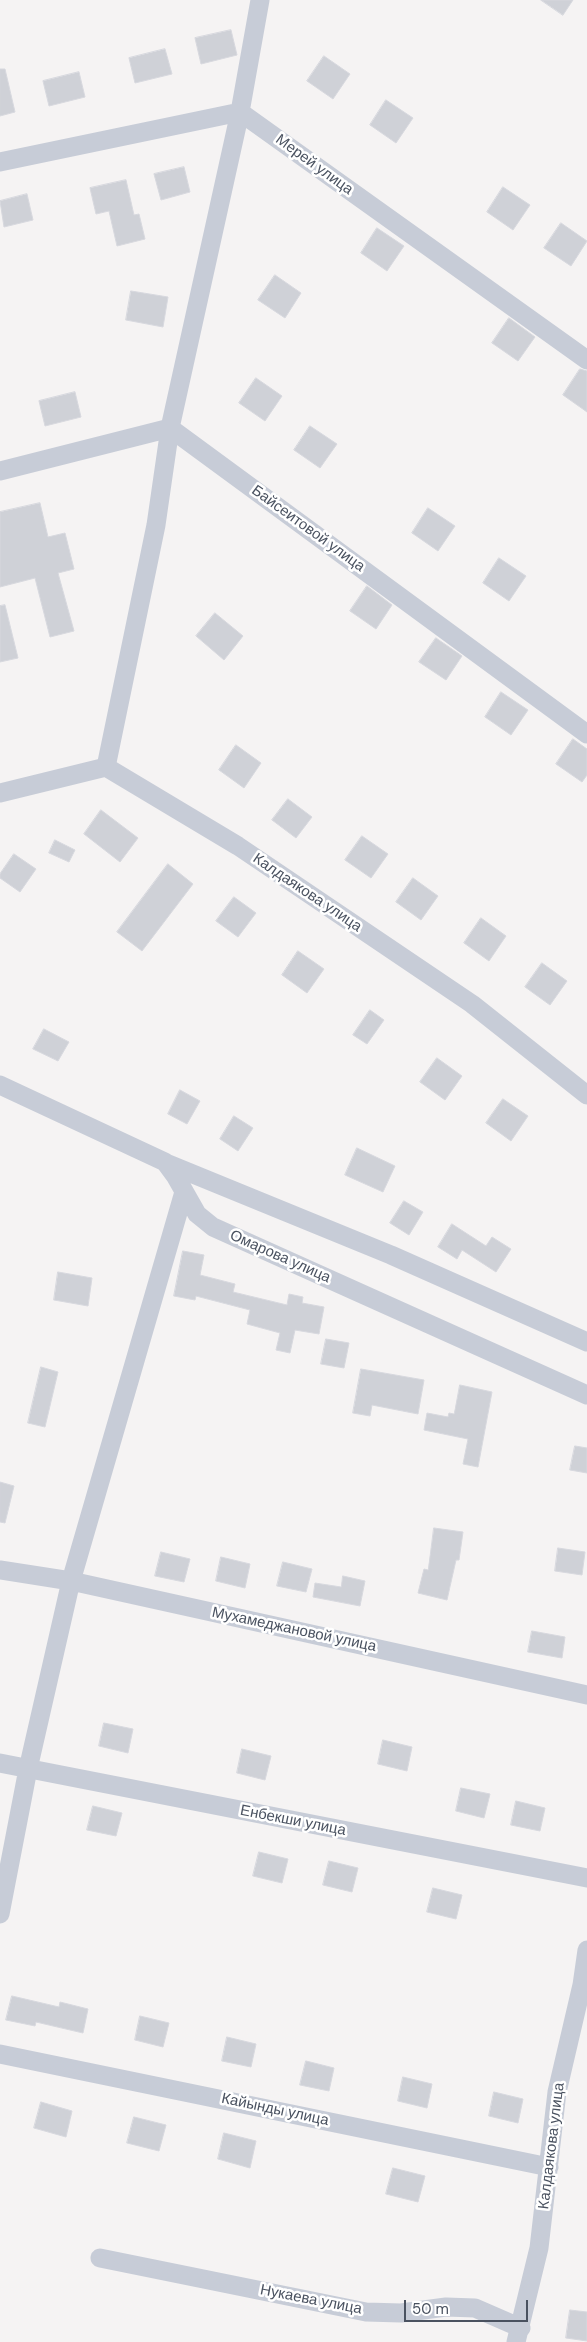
<!DOCTYPE html>
<html>
<head>
<meta charset="utf-8">
<style>
  body { margin:0 }
  #map { position:relative; width:587px; height:2342px; overflow:hidden; background:#f5f3f3; font-family:"DM Sans",sans-serif }
  canvas { display:block }
  .scale { position:absolute; left:404px; top:2300px; width:124px; height:22px; box-sizing:border-box; border:2px solid #4a5260; border-top:0; padding-left:6px; font-size:15px; line-height:18px; white-space:nowrap; color:#4a5260; -webkit-text-stroke:4px #fff; paint-order:stroke }
</style>
</head>
<body>
<div id="map">
<canvas width="587" height="2342"></canvas>
<div class="scale">50 m</div>
</div>
<script>
const context = document.querySelector('canvas').getContext('2d');
context.lineJoin = 'round';
function fillPath(path, color) {
  context.fillStyle = color;
  context.fill(path, 'evenodd');
}
function trace(path, color, width, dash) {
  context.strokeStyle = color;
  context.lineWidth = width;
  context.lineCap = dash ? 'butt' : 'round';
  context.setLineDash(dash || []);
  context.stroke(path);
}
function label(font, color, halo, rows, align = 'center') {
  context.font = font + ' "DM Sans",sans-serif';
  context.lineWidth = 5;
  context.setLineDash([]);
  context.textBaseline = 'middle';
  context.strokeStyle = halo;
  context.fillStyle = color;
  for (const [text, x, y, turn = 0] of rows) {
    context.save();
    context.translate(x, y);
    context.rotate((+turn || 0) * Math.PI / 180);
    context.textAlign = isNaN(turn) ? turn : align;
    if (halo) context.strokeText(text, 0, 0);
    context.fillText(text, 0, 0);
    context.restore();
  }
}
const building = new Path2D(`
  M541,0h32l-10,15z
  M231,30l6,25 -36,9 -6,-26z
  M165,49l7,25 -37,9 -6,-25z
  M324,56l26,18 -17,25 -26,-18z
  M0,69h5l10,43 -15,4z
  M79,72l6,25 -36,9 -6,-25z
  M386,100l27,18 -17,25 -26,-18z
  M184,167l6,25 -29,8 -7,-26z
  M126,180l8,35 5,-1 6,25 -28,7 -8,-35 -13,3 -6,-26z
  M503,187l27,18 -17,25 -26,-18z
  M27,194l6,26 -29,7 -4,-26z
  M561,223l26,18 -16,25 -27,-18z
  M377,228l27,18 -17,25 -26,-18z
  M275,275l26,18 -16,25 -27,-18z
  M131,291l37,6 -5,30 -37,-7z
  M509,318l26,19 -17,24 -26,-18z
  M580,369l7,2v41l-24,-17z
  M256,378l26,18 -17,25 -26,-18z
  M75,392l6,25 -36,9 -6,-25z
  M310,426l27,18 -17,24 -26,-18z
  M40,503l8,34 17,-4 9,36 -16,4 16,58 -24,6 -15,-59 -35,9v-75z
  M428,508l27,18 -17,25 -26,-18z
  M499,558l27,18 -17,25 -26,-18z
  M367,586l25,19 -16,24 -26,-18z
  M5,605l13,53 -18,4v-56z
  M215,613l28,23 -19,24 -28,-24z
  M436,638l26,18 -16,24 -27,-18z
  M501,692l27,18 -17,25 -26,-18z
  M573,739l14,10v26l-5,7 -26,-18z
  M236,745l25,18 -17,25 -25,-18z
  M288,799l24,18 -16,21 -24,-18z
  M101,810l37,28 -18,24 -36,-28z
  M362,836l26,18 -17,24 -26,-18z
  M55,840l20,10 -6,12 -20,-9z
  M14,854l22,15 -16,23 -20,-14v-4z
  M168,864l25,20 -51,67 -25,-19z
  M413,878l25,18 -17,24 -25,-18z
  M234,897l22,16 -18,24 -22,-16z
  M481,918l25,18 -17,25 -25,-18z
  M298,951l26,18 -17,24 -25,-18z
  M542,963l25,18 -17,24 -25,-18z
  M370,1010l14,10 -17,24 -14,-9z
  M44,1029l25,13 -11,19 -25,-12z
  M437,1058l25,18 -17,24 -25,-18z
  M180,1090l20,11 -13,23 -19,-10z
  M503,1099l25,17 -17,25 -25,-18z
  M234,1116l19,12 -15,23 -18,-12z
  M357,1148l38,18 -12,26 -38,-17z
  M404,1201l19,11 -14,23 -19,-12z
  M452,1224l34,22 6,-9 19,12 -15,23 -34,-22 -5,9 -19,-12z
  M183,1251l21,4 -4,20 35,9 -2,8 54,13 2,-11 14,3 -1,6 22,4 -5,27 -24,-4 -5,23 -14,-3 4,-17 -33,-9 3,-14 -54,-14 -1,4 -21,-4z
  M58,1272l34,6 -4,28 -34,-6z
  M326,1339l23,4 -5,25 -23,-4z
  M41,1367l17,5 -13,55 -17,-4z
  M361,1369l63,11 -6,34 -46,-9 -2,11 -17,-3z
  M460,1385l32,7 -14,75 -15,-3 5,-25 -44,-9 3,-17 21,4 1,-4 5,1z
  M575,1446l12,2v25l-17,-3z
  M0,1482l14,4 -9,37 -5,-1z
  M434,1528l29,4 -4,28h-3l-9,40 -29,-7 6,-24 4,1z
  M558,1548l27,4 -3,23 -27,-4z
  M161,1552l29,7 -6,23 -29,-6z
  M221,1557l29,7 -5,24 -29,-7z
  M283,1562l29,7 -6,23 -29,-6z
  M343,1576l22,5 -5,25 -47,-9 2,-14 26,4z
  M532,1631l33,6 -3,21 -34,-6z
  M104,1723l29,6 -5,24 -29,-7z
  M383,1740l29,7 -5,24 -29,-7z
  M242,1749l29,7 -6,24 -28,-7z
  M461,1788l29,6 -6,24 -28,-7z
  M516,1801l29,7 -5,23 -29,-6z
  M93,1806l29,7 -6,23 -29,-6z
  M259,1852l29,7 -6,24 -29,-7z
  M329,1861l29,7 -6,24 -29,-7z
  M433,1888l29,7 -6,24 -29,-7z
  M12,1996l47,11 1,-5 28,7 -5,24 -47,-11 -1,4 -29,-6z
  M140,2016l29,7 -6,24 -28,-7z
  M227,2037l29,7 -5,23 -29,-6z
  M306,2061l28,7 -5,23 -29,-6z
  M403,2077l29,7 -5,24 -29,-7z
  M494,2092l29,7 -5,24 -29,-7z
  M41,2102l31,9 -6,26 -32,-9z
  M134,2117l32,8 -7,26 -32,-8z
  M224,2133l32,8 -6,27 -32,-9z
  M393,2168l32,8 -7,26 -32,-8z
  M570,2310l17,2v29l-21,-3z`);
fillPath(building, '#cfd1d7');
trace(building, '#d7d8de', 1);
trace(new Path2D(`
  M0,162l240,-50 347,248
  M0,471l170,-43 417,306
  M106,767l50,-242 14,-97 70,-316 20,-112
  M0,793l106,-26 132,79 234,158 115,91
  M0,1085l165,77 11,15 21,37 16,13 374,168
  M166,1163l225,92 196,87
  M0,1570l71,11 516,114
  M0,1763l587,115
  M0,1914l28,-145 43,-188 113,-389
  M0,2054l549,113
  M100,2258l266,54 35,1 45,-6 29,1 46,20
  M516,2342l23,-94 18,-156 25,-107 5,-35`), '#c7ccd7', 19);
label('15px', '#4a5260', '#fff', [
  ["Мерей улица",314,165,36],
  ["Байсеитовой улица",308,529,36],
  ["Калдаякова улица",307,893,34],
  ["Омарова улица",280,1257,24],
  ["Мухамеджановой улица",294,1630,12],
  ["Енбекши улица",293,1821,11],
  ["Кайынды улица",275,2110,12],
  ["Калдаякова улица",552,2146,-83],
  ["Нукаева улица",311,2300,11]
]);
</script>
</body>
</html>
